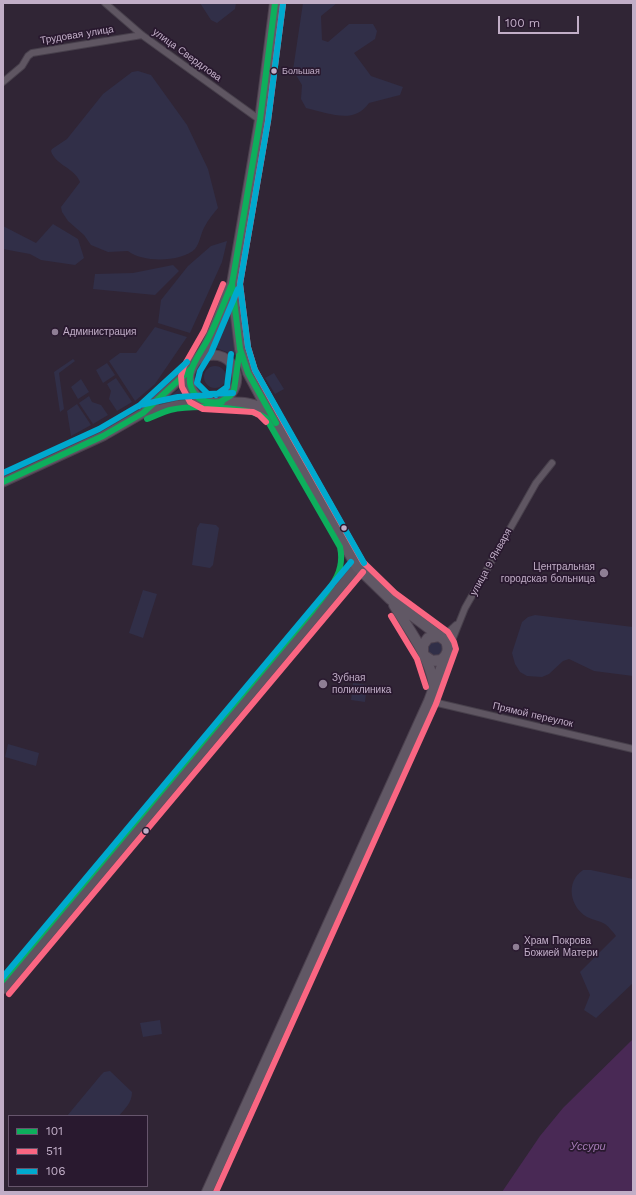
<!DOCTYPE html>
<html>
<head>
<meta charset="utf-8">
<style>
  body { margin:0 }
  #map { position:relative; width:636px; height:1195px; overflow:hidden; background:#302535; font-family:"Work Sans",sans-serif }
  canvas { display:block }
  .frame { position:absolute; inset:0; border:4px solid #c1aec7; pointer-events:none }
  .legend { position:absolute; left:8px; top:1115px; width:140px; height:72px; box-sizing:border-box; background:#29192f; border:1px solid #66556c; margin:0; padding:5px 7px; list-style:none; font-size:12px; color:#c1aec7 }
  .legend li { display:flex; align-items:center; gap:8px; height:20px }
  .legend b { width:20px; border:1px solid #66556c }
  .scale { position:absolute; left:498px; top:16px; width:81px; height:18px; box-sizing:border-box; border:2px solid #c1aec7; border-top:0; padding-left:5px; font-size:12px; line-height:14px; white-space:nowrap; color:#c1aec7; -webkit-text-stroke:3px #29192f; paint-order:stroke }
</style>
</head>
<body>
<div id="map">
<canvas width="636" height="1195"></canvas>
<div class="frame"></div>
<ul class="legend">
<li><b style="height:5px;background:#0daf5c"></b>101</li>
<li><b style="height:5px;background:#fa6682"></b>511</li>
<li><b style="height:5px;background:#00a9ce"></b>106</li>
</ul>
<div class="scale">100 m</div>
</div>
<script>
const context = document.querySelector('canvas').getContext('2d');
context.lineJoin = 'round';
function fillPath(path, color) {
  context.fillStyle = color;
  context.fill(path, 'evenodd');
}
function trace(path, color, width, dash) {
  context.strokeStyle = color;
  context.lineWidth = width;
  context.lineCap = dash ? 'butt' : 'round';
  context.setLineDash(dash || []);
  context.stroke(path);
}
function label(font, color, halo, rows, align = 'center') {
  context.font = font + ' "Work Sans",sans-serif';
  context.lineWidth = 3.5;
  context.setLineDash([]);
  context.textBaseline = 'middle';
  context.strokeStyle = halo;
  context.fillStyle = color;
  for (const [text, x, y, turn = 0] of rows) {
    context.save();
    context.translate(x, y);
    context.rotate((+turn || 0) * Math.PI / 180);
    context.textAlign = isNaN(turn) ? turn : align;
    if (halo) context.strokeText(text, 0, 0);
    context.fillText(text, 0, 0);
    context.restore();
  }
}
fillPath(new Path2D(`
  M200,3h36l-1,6 -18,14 -6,-3z
  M303,3h34l-16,13 1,24 6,2 21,-18h24l4,7 -2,8 -21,14 17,23 32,11 -3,8 -31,8c-15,22 -40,10 -63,5l-5,-9 1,-14 -9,-15z
  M138,71l13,4 36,50 21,44 10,39c-5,6 -10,12 -13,18 -4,6 -5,17 -10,23 -13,13 -52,14 -67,2l-20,1 -17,-7 -7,-10 -16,-14 -6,-9 -1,-5 19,-25c-5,-14 -25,-17 -29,-31l1,-2 15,-10 36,-45 29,-22z
  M53,224l25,15 6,19 -9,7 -34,-5 -11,-6 -27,-5v-23l33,17z
  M227,241l-5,21 -32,71 -32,-10 3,-23 27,-34 23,-20z
  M173,265l6,6 -24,24 -62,-6 2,-15 38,-1z
  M231,297l6,59 -26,-10z
  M155,327l32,10 -32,47 -20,17 -26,-40 11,-8h16z
  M73,359l2,2 -16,12 5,36 -4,3 -6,-40z
  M107,363l8,12 -12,8 -7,-13z
  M204 377a11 11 0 1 1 22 0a11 11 0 1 1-22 0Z
  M274,373l10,16 -9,5 -10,-16z
  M116,378l16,24 -15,9 -8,-12 2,-8 -4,-7z
  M81,379l8,13 -11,7 -7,-12z
  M184,385l4,11 -27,7z
  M89,396l3,6 9,3 7,10 -15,9 -14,-21z
  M77,404l14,21 -20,11 -4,-25z
  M200,523l16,2 3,3 -6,37 -3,3 -18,-3 5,-37z
  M143,590l14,4 -14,44 -14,-5z
  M535,615l98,12v49l-39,-5 -25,-12 -6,2 -14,13 -7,3 -15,-1 -7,-4 -5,-8 -3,-11 10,-31 6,-5z
  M427 649a8 8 0 1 1 16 0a8 8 0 1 1-16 0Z
  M353,683l14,2 -2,17 -14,-2z
  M8,744l31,9 -3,13 -31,-9z
  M583,870h8l42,9v104l-37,35 -12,-8 6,-15 -10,-23 36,-36c-3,-4 -7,-9 -11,-12 -5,-3 -12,-4 -18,-7 -17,-10 -22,-35 -4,-47z
  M160,1020l2,14 -19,3 -3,-14z
  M110,1071l22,21c0,11 -7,16 -13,24h-52l34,-41 3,-3z`), '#312f48');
fillPath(new Path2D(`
  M633,1039v153h-131l38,-56 23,-28z`), '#492955');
const street = new Path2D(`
  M105,3l37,32 118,85
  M3,82l19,-16 6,-10 4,-3 110,-18
  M439,636l6,-1 11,-10
  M449,648l16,-40 71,-125 16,-20
  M429,701l204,48`);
const secondary = new Path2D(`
  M196,361c33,-22 59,24 24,41
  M145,413l34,-8 30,-2
  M3,482l100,-46 40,-23 49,-45
  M3,989l354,-422`);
const primary = new Path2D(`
  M275,3l-15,117 -28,164 8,65 8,24 22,41 87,153 33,32 56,42c3,8 2,14 -5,19l-9,1 -7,-5
  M230,287c-8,21 -15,43 -26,62 -5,9 -14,17 -15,27 -1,14 10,27 24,27 21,0 38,-4 56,10
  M394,605c15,25 35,50 40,80
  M423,652v-7l5,-7 11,-2
  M207,1192l222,-491 17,-46`);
trace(street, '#48404c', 8);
trace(secondary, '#4b404e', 11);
trace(primary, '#4b404e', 12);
trace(street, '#5f5662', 6);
trace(secondary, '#5d5461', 9);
trace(primary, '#615865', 10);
trace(new Path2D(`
  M275,3l-15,117 -28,164 8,65 8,24 28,50
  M220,402l10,-6 4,-6 5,-35
  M222,402c-10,1 -21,1 -28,-9 -13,-19 7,-39 15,-56 8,-16 15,-34 22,-51
  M3,482l100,-46 40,-23 49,-45
  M3,980l310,-370c15,-20 33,-36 27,-63l-74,-129c-19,-12 -73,-13 -96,-8 -7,2 -15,6 -23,9`), '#0daf5c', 6);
trace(new Path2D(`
  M223,284l-19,47 -20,35 -3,10 1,11 8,15 13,7 50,3 6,3 7,7
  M391,616l26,43 9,28
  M9,994l354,-422
  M216,1192l220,-488 20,-55 -2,-7 -6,-10 -53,-39 -32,-31 -86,-152 -22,-40 -7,-23 -8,-63 28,-163 15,-117`), '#fa6682', 6);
trace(new Path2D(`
  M283,4l-15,117 -28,163 8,63 7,23 109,193
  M233,393l-25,1 -11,-11 3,-12 11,-18 27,-64
  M216,395l11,-8 4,-33
  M139,406l48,-44
  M3,473l96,-44 41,-24 38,-8 33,-2
  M3,977l348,-415`), '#00a9ce', 6);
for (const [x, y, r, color] of [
  [274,71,3.5,"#c1aec7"],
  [55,332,4,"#8e7e94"],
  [344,528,3.5,"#c1aec7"],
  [604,573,5,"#8e7e94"],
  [323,684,5,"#8e7e94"],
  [146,831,3.5,"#c1aec7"],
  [516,947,4,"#8e7e94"]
]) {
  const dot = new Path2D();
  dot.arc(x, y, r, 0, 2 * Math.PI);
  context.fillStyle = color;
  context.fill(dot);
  trace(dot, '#29192f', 1.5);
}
label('9px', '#c1aec7', '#29192f', [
  ["Большая",282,71]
], 'left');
label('10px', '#c1aec7', '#29192f', [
  ["Трудовая улица",77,35,-9],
  ["улица Свердлова",187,55,36],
  ["улица 9 Января",491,562,-61],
  ["Прямой переулок",533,715,13]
]);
label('10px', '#c1aec7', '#29192f', [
  ["Администрация",63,332],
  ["Центральная",595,567,"right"],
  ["городская больница",595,579,"right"],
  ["Зубная",332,678],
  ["поликлиника",332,690],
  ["Храм Покрова",524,941],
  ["Божией Матери",524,953]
], 'left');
label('italic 11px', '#a67bb6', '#29192f', [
  ["Уссури",588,1147]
]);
</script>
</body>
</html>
